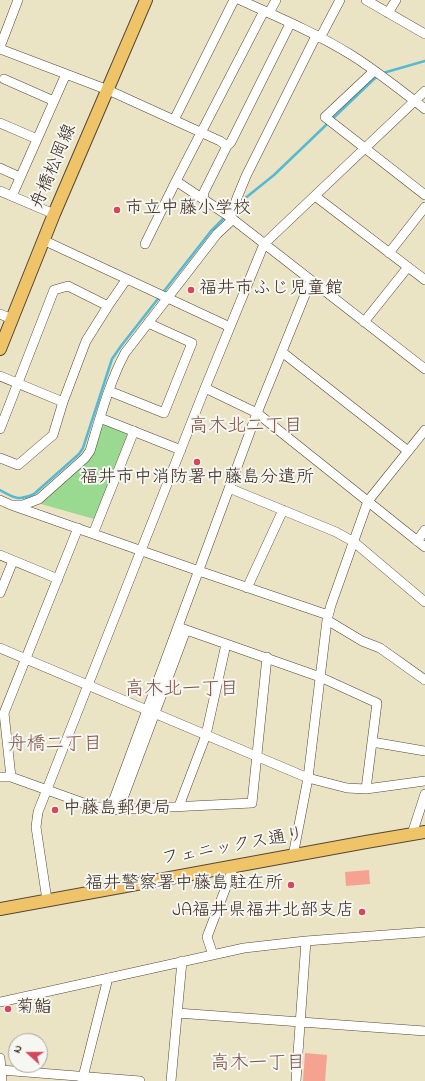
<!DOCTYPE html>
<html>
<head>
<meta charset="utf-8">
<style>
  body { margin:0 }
  #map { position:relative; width:425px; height:1081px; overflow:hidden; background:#ebe4c4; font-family:"Indie Flower",sans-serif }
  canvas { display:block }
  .north { position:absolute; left:8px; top:1033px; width:40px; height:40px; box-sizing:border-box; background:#f6f6f2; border:1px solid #aba49d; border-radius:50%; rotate:291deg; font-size:11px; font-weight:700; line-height:16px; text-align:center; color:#3b2a1e }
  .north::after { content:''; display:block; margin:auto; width:14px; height:18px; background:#d1495b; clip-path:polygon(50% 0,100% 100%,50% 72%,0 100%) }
</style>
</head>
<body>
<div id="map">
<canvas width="425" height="1081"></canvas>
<div class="north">N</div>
</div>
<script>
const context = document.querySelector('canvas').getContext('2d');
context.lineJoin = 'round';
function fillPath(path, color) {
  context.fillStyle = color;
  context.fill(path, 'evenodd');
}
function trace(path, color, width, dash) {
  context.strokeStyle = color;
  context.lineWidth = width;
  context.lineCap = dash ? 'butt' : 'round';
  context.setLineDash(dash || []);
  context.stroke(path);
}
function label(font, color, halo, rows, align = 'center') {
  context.font = font + ' "Indie Flower","Klee One",sans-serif';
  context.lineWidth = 4;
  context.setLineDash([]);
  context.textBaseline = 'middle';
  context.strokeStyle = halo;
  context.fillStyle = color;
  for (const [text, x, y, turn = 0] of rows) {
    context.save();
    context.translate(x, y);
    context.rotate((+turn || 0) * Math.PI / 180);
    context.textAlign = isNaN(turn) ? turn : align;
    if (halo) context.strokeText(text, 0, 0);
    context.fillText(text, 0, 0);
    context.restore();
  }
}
fillPath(new Path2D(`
  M104,424l26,10 -36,85 -53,-15 9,-12 36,-31z`), '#9ada90');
trace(new Path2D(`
  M383,73l42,-12
  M238,204l36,-29 100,-96 5,-3
  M0,490c14,8 19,11 34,4l45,-40 4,-6 29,-89 9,-13 90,-115 15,-15`), '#55b9d4', 2.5);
fillPath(new Path2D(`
  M369,870l1,14 -24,2 -1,-14z
  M305,1053l22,2 -2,26h-22z`), '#f5a291');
const minor = new Path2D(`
  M240,0c38,17 78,34 113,56 25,16 49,35 72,53
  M366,0l59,34
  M269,13l7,-13
  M388,13l8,-13
  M320,38l20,-38
  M0,47l18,-47
  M0,49l108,41 112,51 7,5 -23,46 -1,7 27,18 195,152
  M374,71l-49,46 100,78
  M4,79l50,22
  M174,120l60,-120
  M0,123l37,16
  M227,146l4,-4 59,-118
  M0,168l20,9
  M0,191l54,23
  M12,196l54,-122
  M315,196l110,84
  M203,199l-27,-18 88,-170
  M230,217l7,-19 9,-22 70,-140
  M43,240l187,87
  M145,244l31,-63
  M389,253l36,-46
  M0,314l12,5
  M364,322l44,-55
  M282,352l126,99
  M0,376l63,26
  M205,388l52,25 168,134
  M109,391l55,22 28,-70 -44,-20
  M100,418l81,32
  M0,429l54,-139 14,-4 40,20
  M0,458l18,7 35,-30 10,-33 23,-61 22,-35 18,-26
  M229,488l107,44 18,10 71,60
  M0,500l11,5 188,66 129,44
  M11,505h12l16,-6 46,-41 5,-7c10,-33 19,-68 35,-98l92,-119 16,-15
  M78,528l-74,185 7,64 78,28 21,5 142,-7 15,-146
  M93,534l41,-103
  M417,541l8,-11
  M0,555l58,24
  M247,588l36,-78
  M0,593l13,-32
  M327,620l35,21 18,7 45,32
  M178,627l142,50 57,26 -11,86
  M0,648l308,130 39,10 19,1 59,-8
  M372,742l53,9
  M0,777h11
  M179,806l27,-71 20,-91
  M119,809l67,-179
  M110,810l147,-397 54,-133
  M412,834l13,-40
  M293,856l15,-78 19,-158 4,-15 37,-104 57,-71
  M47,900l-11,-73 2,-15 167,-424 59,-144 161,-153
  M213,955l-6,-18 27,-71
  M0,1002l244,-54 62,-7 119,-9
  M177,1013l248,18
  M0,1058l2,23
  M1,1070l139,11
  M82,1081l26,-103
  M171,1081l11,-120
  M296,1081l10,-140`);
const major = new Path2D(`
  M0,349l54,-135 92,-214
  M0,909l366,-67 59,-10`);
trace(minor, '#554637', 10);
trace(major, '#554637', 14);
trace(minor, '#fff', 9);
trace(major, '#efc469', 12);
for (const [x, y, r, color] of [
  [117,210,4,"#d1495b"],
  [191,290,4,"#d1495b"],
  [197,462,4,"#d1495b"],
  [55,810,4,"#d1495b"],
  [291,885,4,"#d1495b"],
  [362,912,4,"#d1495b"],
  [8,1009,4,"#d1495b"]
]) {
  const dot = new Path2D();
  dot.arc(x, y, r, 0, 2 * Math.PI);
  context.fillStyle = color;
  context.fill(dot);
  trace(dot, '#f6f6f2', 1.5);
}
label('18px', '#3b2a1e', '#f6f6f2', [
  ["舟橋松岡線",55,167,-67],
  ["フェニックス通り",233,848,-10]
]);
label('18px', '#3b2a1e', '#f6f6f2', [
  ["市立中藤小学校",125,210],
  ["福井市ふじ児童館",199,290],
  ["福井市中消防署中藤島分遣所",197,479,"center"],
  ["中藤島郵便局",63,810],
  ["福井警察署中藤島駐在所",283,885,"right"],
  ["JA福井県福井北部支店",354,912,"right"],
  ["菊鮨",16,1009]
], 'left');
label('19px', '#7c5446', '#f6f6f2', [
  ["高木北二丁目",246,428],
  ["高木北一丁目",182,691],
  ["舟橋二丁目",55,746],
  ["高木一丁目",258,1065]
]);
</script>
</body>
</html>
